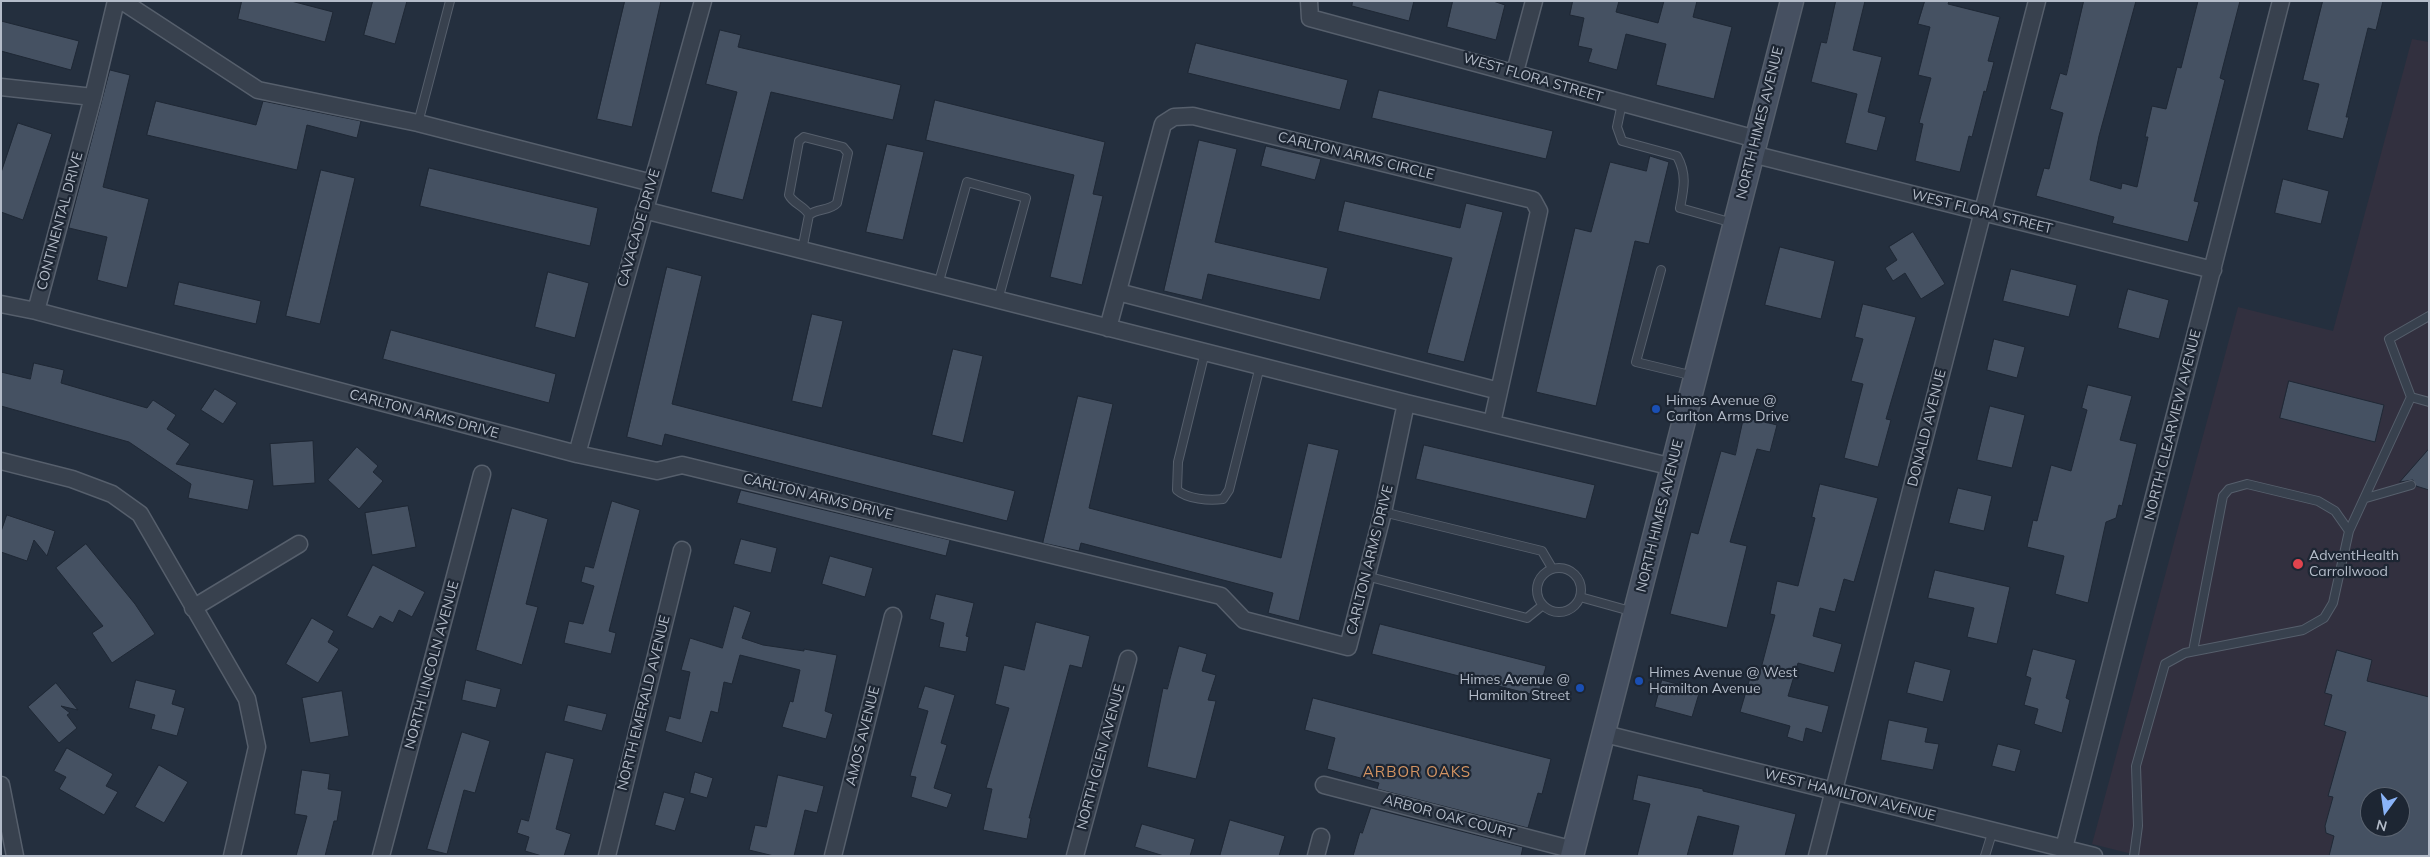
<!DOCTYPE html>
<html>
<head>
<meta charset="utf-8">
<style>
  body { margin:0 }
  #map { position:relative; width:2430px; height:857px; overflow:hidden; background:#242f3e; font-family:Mulish,sans-serif }
  canvas { display:block }
  .frame { position:absolute; inset:0; border:2px solid #b4bcc9; pointer-events:none }
  .north { position:absolute; left:2360px; top:787px; width:50px; height:50px; box-sizing:border-box; background:#1d2633; border:1px solid #59626f; border-radius:50%; rotate:194deg; font-size:14px; font-weight:700; line-height:20px; text-align:center; color:#b4bcc9 }
  .north::after { content:''; display:block; margin:auto; width:18px; height:22px; background:#8ab4f8; clip-path:polygon(50% 0,100% 100%,50% 72%,0 100%) }
</style>
</head>
<body>
<div id="map">
<canvas width="2430" height="857"></canvas>
<div class="frame"></div>
<div class="north">N</div>
</div>
<script>
const context = document.querySelector('canvas').getContext('2d');
context.lineJoin = 'round';
function fillPath(path, color) {
  context.fillStyle = color;
  context.fill(path, 'evenodd');
}
function trace(path, color, width, dash) {
  context.strokeStyle = color;
  context.lineWidth = width;
  context.lineCap = dash ? 'butt' : 'round';
  context.setLineDash(dash || []);
  context.stroke(path);
}
function label(font, color, halo, rows, align = 'center') {
  context.font = font + ' Mulish,sans-serif';
  context.lineWidth = 4.5;
  context.setLineDash([]);
  context.textBaseline = 'middle';
  context.strokeStyle = halo;
  context.fillStyle = color;
  for (const [text, x, y, turn = 0] of rows) {
    context.save();
    context.translate(x, y);
    context.rotate((+turn || 0) * Math.PI / 180);
    context.textAlign = isNaN(turn) ? turn : align;
    if (halo) context.strokeText(text, 0, 0);
    context.fillText(text, 0, 0);
    context.restore();
  }
}
fillPath(new Path2D(`
  M2412,39l17,3v814h-289l-48,-12 146,-537 95,24zM2370,797h30v30h-30z`), '#32303f');
const building = new Path2D(`
  M242,1h49l42,11 -8,30 -87,-23z
  M373,1h34l-12,43 -31,-9z
  M625,1h36l-29,126 -35,-8z
  M1353,1h61l-5,20 -57,-15z
  M1453,1h40l12,4 -9,35 -49,-13z
  M1573,1h46l-3,11 42,11 6,-22h33l-4,16 39,10 -18,72 -58,-14 10,-41 -40,-10 -9,36 -29,-8 4,-13 -14,-3 6,-28 -14,-3z
  M1836,1h29l-12,49 29,7 -14,55 18,5 -9,34 -32,-8 12,-49 -46,-12 10,-40 5,1z
  M1925,1h24l-1,3 52,13 -12,44 6,1 -8,30 -2,-1 -12,46 -3,-1 -9,36 -45,-11 8,-37 -4,-1 12,-45 -13,-3 12,-48 -12,-3z
  M2084,1h52l-37,135 -9,44 31,9 1,-6 15,4 11,-50h-3l7,-31 14,3 11,-42 4,1 17,-67h42l-20,77 5,2 -31,121 5,1 -11,40 -76,-19 2,-6 -78,-21 8,-28 5,1 14,-56 -13,-4 10,-36 6,2z
  M2323,1h60l-7,29 -8,-2 -22,89h3l-6,22 -36,-9 12,-46 -16,-4z
  M1,21l78,20 -8,29 -70,-19z
  M720,30l21,5 -3,12 163,38 -8,35 -122,-28 -28,108 -32,-8 26,-100 -31,-8z
  M1196,43l152,37 -8,30 -152,-37z
  M110,70l20,5 -27,112 46,12 -22,89 -30,-8 10,-43 -38,-9z
  M1379,90l174,41 -7,28 -174,-41z
  M935,100l170,42 -12,52 10,2 -21,89 -32,-8 24,-102 -148,-35z
  M156,101l100,24 7,-24 98,20 -4,17 -50,-13 -10,45 -150,-35z
  M18,123l34,11 -29,86 -22,-8v-39z
  M1199,140l38,9 -22,93 113,26 -8,32 -112,-26 -6,26 -38,-9z
  M887,144l37,8 -21,88 -37,-8z
  M1266,146l55,13 -6,21 -54,-14z
  M1650,156l19,6 -20,82 -14,-3 -39,165 -60,-14 39,-164 16,4 19,-70 36,9z
  M429,168l169,40 -8,38 -170,-40z
  M321,170l34,8 -35,146 -34,-8z
  M2283,179l46,12 -8,33 -46,-11z
  M1345,201l115,27 6,-25 37,9 -39,150 -37,-9 25,-95 -114,-27z
  M1913,232l32,52 -24,15 -16,-26 -12,8 -8,-13 12,-8 -8,-13z
  M1780,247l55,14 -14,58 -56,-14z
  M667,267l35,9 -30,128 343,87 -8,30 -342,-87 -3,12 -35,-9z
  M2011,269l66,16 -8,32 -66,-16z
  M548,272l41,11 -14,55 -40,-11z
  M179,282l82,19 -5,23 -82,-19z
  M2128,289l41,11 -10,39 -41,-11z
  M1863,304l53,13 -30,102 5,1 -13,47 -34,-9 19,-74 -12,-3 12,-42 -8,-2z
  M812,314l31,7 -21,87 -30,-7z
  M391,330l165,44 -7,29 -166,-44z
  M1994,339l31,8 -8,31 -30,-8z
  M953,349l30,7 -20,87 -31,-8z
  M34,363l30,7 -3,13 86,25 6,-8 23,15 -9,14 23,15 -14,20 78,16 -6,30 -60,-12 3,-14 -62,-42 -128,-36v-34l29,7z
  M2289,381l95,24 -9,37 -95,-24z
  M2088,385l44,11 -12,44 17,4 -15,62 -3,-1 -3,13 -10,4 -18,81 -33,-9 9,-38 -37,-9 6,-27 4,1 14,-56 20,6 16,-61 -5,-2z
  M215,389l22,14 -14,21 -22,-14z
  M1078,396l35,8 -24,104 192,50 27,-115 31,7 -40,171 -31,-8 5,-20 -192,-50 -2,8 -36,-8z
  M1990,406l35,9 -13,53 -35,-8z
  M1744,417l33,8 -7,27 -13,-3 -27,93 17,4 -20,82 -57,-14 21,-82 7,2 23,-83 14,4z
  M313,441l2,42 -42,3 -3,-42z
  M1424,445l171,40 -9,34 -170,-40z
  M357,447l21,19 -5,6 10,9 -24,28 -31,-29z
  M2429,449v41l-13,-4 -3,-6 -13,2z
  M1820,484l58,14 -24,84 -10,-3 -9,33 -15,-4 -7,28 29,8 -8,29 -36,-10 -10,33 41,10 -7,27 -16,-5 -3,14 -16,-5 3,-11 -50,-14 10,-34 8,2 17,-65 -5,-1 7,-33 21,5 17,-68 -3,-1z
  M1958,488l34,8 -8,35 -35,-8z
  M741,490l209,50 -4,16 -209,-53z
  M612,501l28,9 -31,121 7,2 -5,21 -47,-11 5,-22 14,3 11,-38 -13,-4 4,-16 8,2z
  M408,506l8,41 -44,8 -7,-42z
  M512,508l36,11 -22,85 12,3 -16,58 -46,-15z
  M7,515l48,16 -8,25 -13,-16 -7,21 -26,-9v-20z
  M741,539l36,9 -6,25 -37,-9z
  M86,544l49,60 20,30 -43,29 -20,-30 11,-7 -47,-58z
  M830,556l43,12 -8,29 -43,-13z
  M373,565l52,27 -13,25 -13,-7 -6,13 -13,-7 -7,13 -26,-13z
  M1935,570l75,17 -13,57 -30,-7 7,-29 -46,-10z
  M936,594l38,9 -8,33 3,1 -3,15 -27,-5 5,-24 -14,-4z
  M734,606l17,6 -9,26 21,7 41,6v-2l33,6 -12,56 8,3 -7,25 -44,-12 8,-26 3,1 7,-32 -60,-15 -8,29 -8,-2 -6,31 -7,-2 -9,32 -37,-12 4,-15 11,3 10,-47 -9,-2 9,-32 32,10z
  M312,618l22,13 -6,11 11,7 -21,34 -32,-19z
  M1036,622l54,14 -8,32 -12,-3 -41,153h2l-4,21 -44,-9 9,-41 -6,-1 23,-80 -14,-4 9,-39 20,5z
  M1380,624l166,42 -8,30 -166,-42z
  M1179,646l28,8 -5,17 14,4 -8,25 8,1 -20,78 -49,-12 16,-79 4,1z
  M2033,649l43,11 -10,38 4,2 -8,33 -28,-9 4,-15 -14,-4 7,-27 -5,-2z
  M2337,650l35,10 -5,21 62,16v159h-100l5,-20 -8,-3 -1,-7 8,-29 -5,-1 18,-64 -22,-7 8,-30 -7,-2zM2370,797h30v30h-30z
  M1915,661l36,9 -8,32 -36,-9z
  M136,680l40,10 -4,14 13,4 -8,28 -26,-7 4,-14 -26,-7z
  M466,680l35,9 -5,19 -34,-8z
  M1662,680l38,10 -8,27 -37,-10z
  M56,683l22,27 -17,-4 9,7 -3,2 10,13 -18,15 -31,-36z
  M925,686l30,9 -14,48 6,2 -13,43 18,6 -5,14 -36,-11 5,-20 -6,-1 18,-65 -10,-3z
  M342,691l7,45 -39,7 -8,-45z
  M1313,698l238,61 -9,35 -4,-1 -10,35 -151,-39 2,-6 -52,-14 8,-31 -30,-8z
  M568,705l39,9 -5,17 -38,-10z
  M1889,720l39,8 -3,14 14,2 -6,26 -52,-10z
  M462,732l28,9 -15,52 -11,-3 -17,64 -20,-5z
  M1998,744l23,6 -6,22 -23,-6z
  M67,748l46,26 -7,12 12,6 -14,23 -45,-26 7,-12 -12,-6z
  M546,752l28,7 -18,70 15,5 -7,22h-22l-17,-5 4,-14 -12,-4 4,-14 7,2z
  M159,765l29,17 -24,41 -29,-16z
  M302,770l28,4 -2,15 14,2 -5,30h-3l-9,35h-29l11,-40 -12,-2z
  M695,772l18,6 -6,20 -17,-5z
  M778,775l46,11 -7,27 -12,-3 -11,46h-20l-25,-6 6,-25 11,2z
  M1638,775l65,14v2l93,23 -11,42h-53l7,-30 -41,-10 -11,40h-50l13,-52 -17,-4z
  M664,792l21,6 -10,33 -20,-6z
  M1371,808l152,39 -2,9h-168l7,-24 2,1z
  M1230,820l55,16 -6,20h-59z
  M1142,824l53,15 -5,17h-26l-29,-9z`);
fillPath(building, '#455162');
trace(building, '#1f2835', 1);
const lane = new Path2D(`
  M1622,103l-5,24 5,14 55,15c10,18 7,32 3,52l53,15
  M418,123l32,-122
  M802,250l7,-35c8,-7 21,-4 28,-12l11,-50 -5,-6 -39,-10 -5,4 -10,54c4,9 16,11 20,20
  M1661,270l-25,92 58,14
  M938,285l29,-103 59,16 -28,102
  M1205,352l-27,110 -1,28c10,9 32,11 46,9l6,-9 31,-124
  M2411,397l18,5
  M2366,498l45,-13
  M1383,512l159,39 10,17
  M1537 590a22 22 0 1 1 44 0a22 22 0 1 1-44 0Z
  M1366,576l161,42 16,-13
  M1580,597l54,15
  M2193,651l30,-155 6,-7 18,-5 71,17 17,10 14,20
  M1985,856l8,-26
  M2134,856l4,-30 -2,-60 29,-102 20,-11 118,-23 21,-12 9,-15 16,-72 62,-134 -22,-58 40,-23`);
const street = new Path2D(`
  M122,1l136,89 160,33 234,60
  M1309,1l1,17 446,121
  M1515,72l19,-71
  M1,87l92,10
  M1752,154l461,116
  M644,210l762,193
  M1118,292l381,99
  M1,304l35,7 541,143 80,17 25,-6 539,131 23,24 104,27 35,-135 23,-109 267,64
  M36,311l57,-214 23,-96
  M1108,328l55,-204 11,-7 19,-1 340,84 6,11 -47,212
  M577,454l126,-453
  M1,461l71,18 40,15 28,20 107,185 10,48 -25,109
  M193,608l106,-64
  M1605,734l489,122
  M1,785l14,71
  M1324,785l250,65
  M2064,848l217,-847
  M381,856l101,-382
  M607,856l75,-306
  M833,856l60,-240
  M1075,856l53,-197
  M1316,856l5,-19
  M1817,856l220,-855`);
const secondary = new Path2D(`
  M1572,856l220,-855`);
trace(lane, '#565f6c', 10);
trace(street, '#565f6c', 19);
trace(secondary, '#565f6c', 25);
trace(lane, '#38414e', 8);
trace(street, '#38414e', 16);
trace(secondary, '#465061', 22);
for (const [x, y, r, color] of [
  [1656,409,5,"#1a4fb4"],
  [2298,564,6,"#e0444e"],
  [1639,681,5,"#1a4fb4"],
  [1580,688,5,"#1a4fb4"]
]) {
  const dot = new Path2D();
  dot.arc(x, y, r, 0, 2 * Math.PI);
  context.fillStyle = color;
  context.fill(dot);
  trace(dot, '#1d2633', 2);
}
label('14px', '#b4bcc9', '#1d2633', [
  ["WEST FLORA STREET",1533,78,16],
  ["NORTH HIMES AVENUE",1760,123,-76],
  ["CARLTON ARMS CIRCLE",1356,156,14],
  ["WEST FLORA STREET",1982,212,14],
  ["CONTINENTAL DRIVE",60,221,-75],
  ["CAVACADE DRIVE",639,228,-74],
  ["CARLTON ARMS DRIVE",424,414,15],
  ["NORTH CLEARVIEW AVENUE",2173,425,-76],
  ["DONALD AVENUE",1927,428,-76],
  ["CARLTON ARMS DRIVE",818,497,14],
  ["NORTH HIMES AVENUE",1660,516,-76],
  ["CARLTON ARMS DRIVE",1370,560,-76],
  ["NORTH LINCOLN AVENUE",432,665,-75],
  ["NORTH EMERALD AVENUE",644,703,-76],
  ["AMOS AVENUE",863,736,-76],
  ["NORTH GLEN AVENUE",1101,757,-75],
  ["WEST HAMILTON AVENUE",1850,795,14],
  ["ARBOR OAK COURT",1449,817,15]
]);
label('14px', '#b4bcc9', '#1d2633', [
  ["Himes Avenue @",1666,401],
  ["Carlton Arms Drive",1666,417],
  ["AdventHealth",2309,556],
  ["Carrollwood",2309,572],
  ["Himes Avenue @ West",1649,673],
  ["Hamilton Avenue",1649,689],
  ["Himes Avenue @",1570,680,"right"],
  ["Hamilton Street",1570,696,"right"]
], 'left');
context.letterSpacing = '1px';
label('15px', '#d59563', '#1d2633', [
  ["ARBOR OAKS",1417,772]
]);
context.letterSpacing = '0px';
</script>
</body>
</html>
